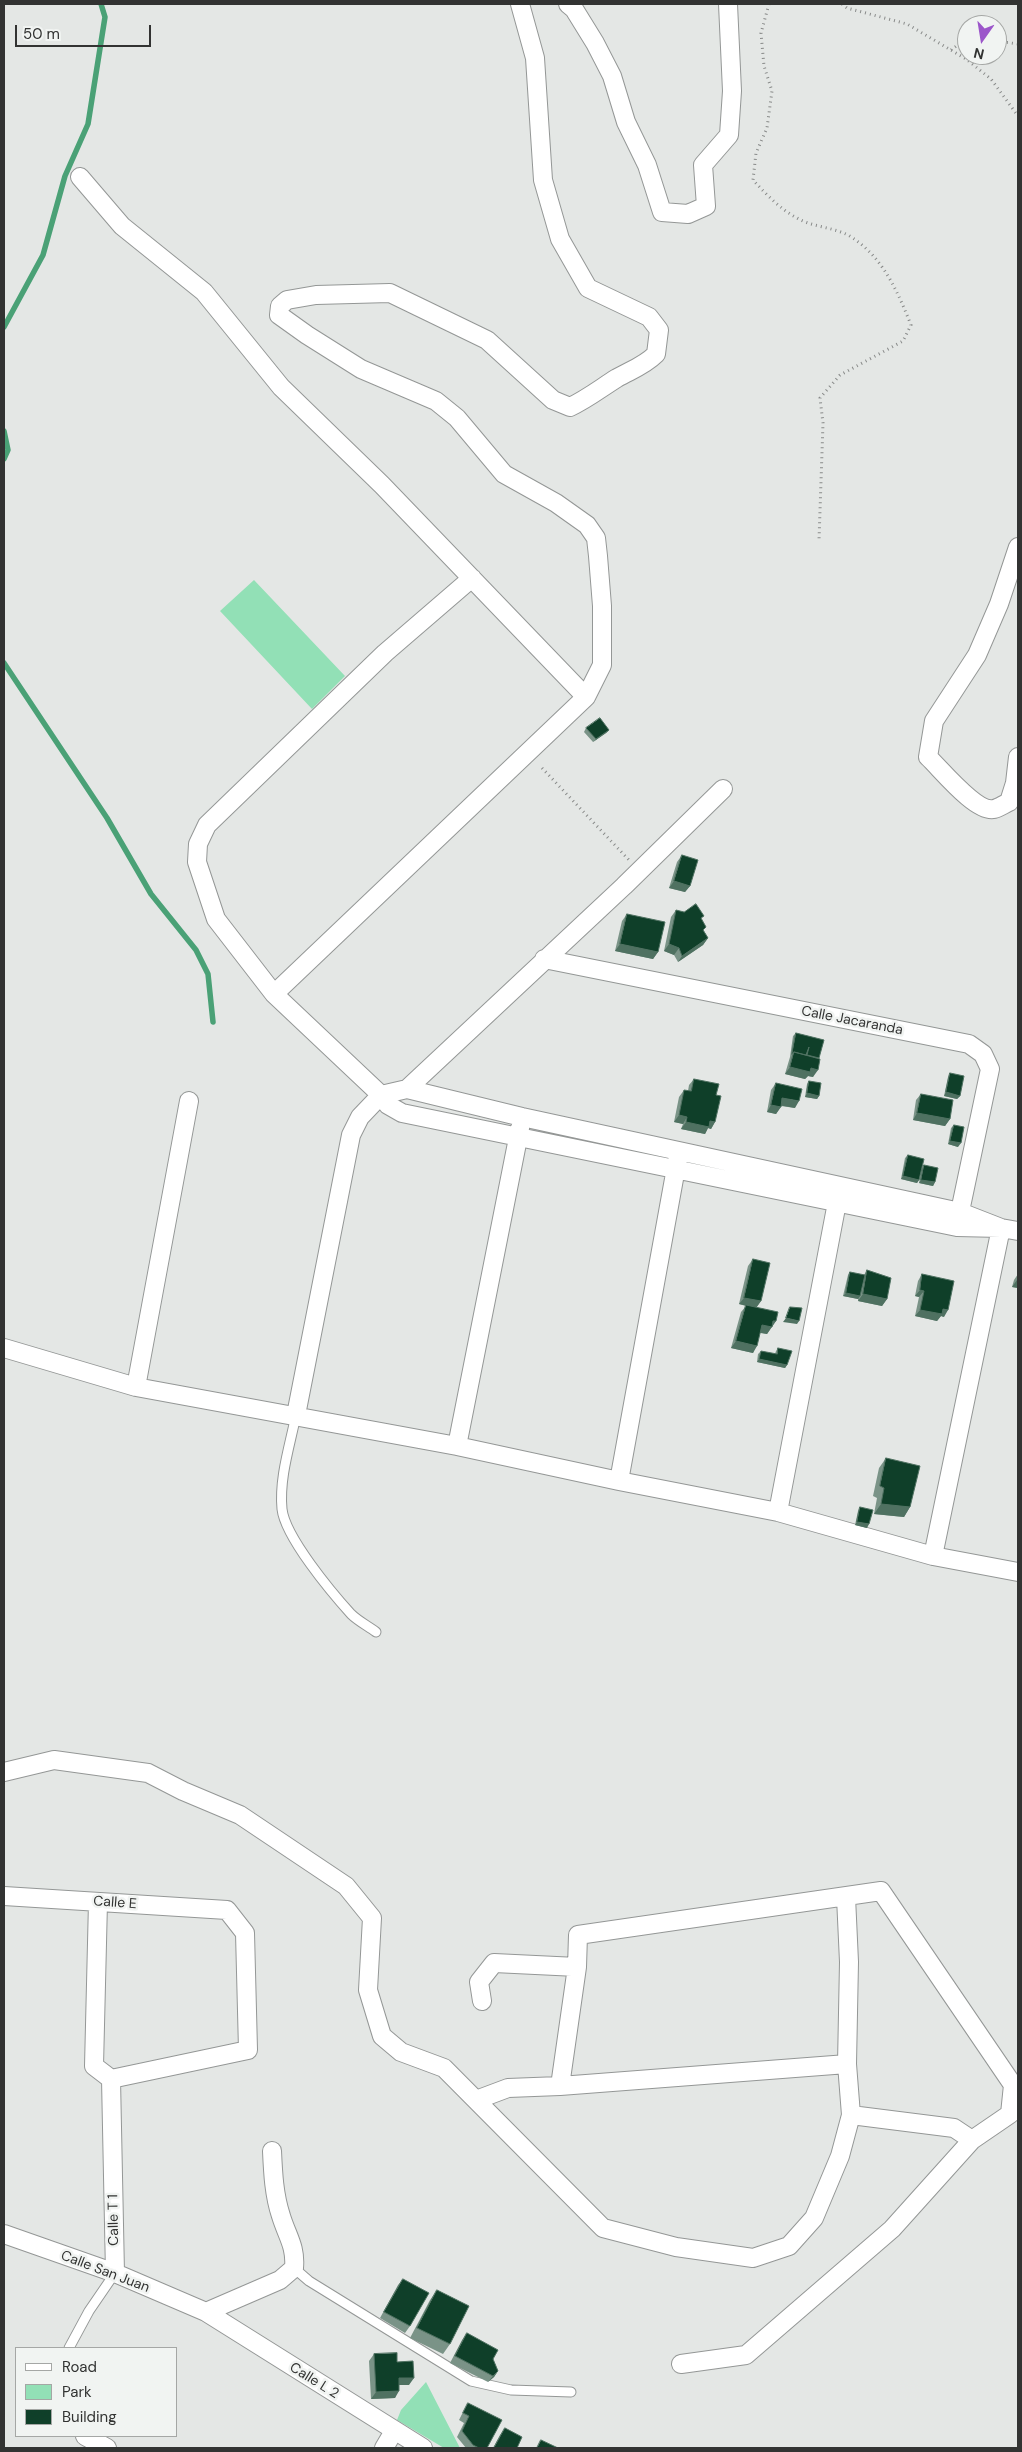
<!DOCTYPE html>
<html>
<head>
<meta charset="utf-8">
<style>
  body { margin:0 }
  #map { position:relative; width:1022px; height:2452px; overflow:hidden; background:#e4e7e5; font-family:"DM Sans",sans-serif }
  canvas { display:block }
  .frame { position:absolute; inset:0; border:5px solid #323332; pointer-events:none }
  .legend { position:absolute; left:15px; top:2347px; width:162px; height:90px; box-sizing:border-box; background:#f1f4f2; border:1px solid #a5a7a5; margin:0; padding:6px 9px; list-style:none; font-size:15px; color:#323332 }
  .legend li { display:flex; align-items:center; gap:10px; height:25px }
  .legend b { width:25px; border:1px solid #a5a7a5 }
  .north { position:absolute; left:957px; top:15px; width:50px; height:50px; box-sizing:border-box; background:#f1f4f2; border:1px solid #a5a7a5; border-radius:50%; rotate:193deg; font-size:14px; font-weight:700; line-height:20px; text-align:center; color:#323332 }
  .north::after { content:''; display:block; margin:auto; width:18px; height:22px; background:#9c56ca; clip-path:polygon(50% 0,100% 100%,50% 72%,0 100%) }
  .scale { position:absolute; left:15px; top:25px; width:136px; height:22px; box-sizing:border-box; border:2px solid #323332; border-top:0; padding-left:6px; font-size:15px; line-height:18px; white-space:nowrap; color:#323332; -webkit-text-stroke:4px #f1f4f2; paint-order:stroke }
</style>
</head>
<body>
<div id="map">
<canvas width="1022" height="2452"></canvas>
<div class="frame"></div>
<ul class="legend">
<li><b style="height:6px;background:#fff"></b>Road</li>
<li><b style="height:14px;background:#92e0b6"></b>Park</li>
<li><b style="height:14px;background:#0f3f29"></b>Building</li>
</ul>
<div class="north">N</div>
<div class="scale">50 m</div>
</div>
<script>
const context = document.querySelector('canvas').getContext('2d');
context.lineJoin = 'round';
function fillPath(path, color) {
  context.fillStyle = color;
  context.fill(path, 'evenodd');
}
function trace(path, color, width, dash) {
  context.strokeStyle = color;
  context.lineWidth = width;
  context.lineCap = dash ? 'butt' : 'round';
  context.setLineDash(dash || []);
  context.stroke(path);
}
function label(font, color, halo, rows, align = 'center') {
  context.font = font + ' "DM Sans",sans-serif';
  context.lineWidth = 5;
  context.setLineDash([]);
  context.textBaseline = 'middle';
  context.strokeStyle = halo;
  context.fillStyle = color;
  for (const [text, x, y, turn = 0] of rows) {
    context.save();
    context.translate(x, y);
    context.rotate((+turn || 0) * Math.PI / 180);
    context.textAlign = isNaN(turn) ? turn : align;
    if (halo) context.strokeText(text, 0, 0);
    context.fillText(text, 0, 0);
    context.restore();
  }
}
fillPath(new Path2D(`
  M254,580l91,96 -33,33 -92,-98z
  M426,2382l34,66h-16l-47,-28 4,-10z`), '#92e0b6');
trace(new Path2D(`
  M4,327l39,-72 22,-79 23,-52 17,-107 -4,-13
  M4,431l4,19 -4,9
  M4,663l103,155 44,76 45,56 12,24 5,48`), '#4aa176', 5.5);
const service = new Path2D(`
  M296,1415c-6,30 -17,63 -14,94 3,28 50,84 69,105 7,7 17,12 25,18
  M294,2268l15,13 162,100 40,9 60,2
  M69,2348l20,-37 26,-38`);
const minor = new Path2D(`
  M568,4l6,5 21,34 17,33 14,46 21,43 15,47 26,2 18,-8 -3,-41 26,-30 3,-44 -4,-87
  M80,177l42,49 82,66 77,95 101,98 204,212
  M1018,547l-19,57 -22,51 -43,66 -6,36c13,12 48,56 66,52 5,-1 10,-5 15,-7l6,-19 3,-26
  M472,578l-87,75 -178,172 -9,19 -1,18 19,57 58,75 107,101 7,10 14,8 555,114 44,1
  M544,959l425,85 14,10 7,15 -32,152
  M274,994l312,-297 16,-32v-59l-4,-50 -2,-18 -9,-13 -31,-22 -52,-29 -47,-56 -21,-17 -75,-32 -54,-34 -28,-20 1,-9 7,-6 29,-5 74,-2 97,47 66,60 17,7c17,-8 31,-19 47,-29 14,-8 27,-12 39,-24l3,-24 -10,-13 -61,-29 -28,-49 -17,-59 -8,-122 -15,-54
  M407,1089l217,-203 99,-97
  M4,1348l132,39 321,59 162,35 159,31 155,44 85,16
  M136,1387l53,-286
  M296,1415l55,-280 9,-18 21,-22 26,-6 115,28 438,95 41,16 17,3
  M457,1446l63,-318
  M619,1481l59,-324
  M778,1512l61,-320
  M933,1556l68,-328
  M4,1772l50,-12 94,13 35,18 57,24 106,71 26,32 -4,72 14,46 19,16 43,16 159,160 73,19 77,11 36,-12 25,-28 26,-62 11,-41 -4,-51 2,-102 -3,-65
  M4,1896l223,14 18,23 3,117 -137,29 -17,-13 4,-164
  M482,2001l-3,-19 15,-19 83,4
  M111,2079l4,194
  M560,2086l17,-119 1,-32 303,-44 132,194 -3,29 -38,26 -80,89 -146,126 -65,9
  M476,2100l32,-12 52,-2 287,-22
  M851,2115l103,13 18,12
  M4,2234l111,39 91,39 217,136
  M206,2312l74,-32 14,-12c2,-22 -7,-32 -13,-52 -7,-21 -8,-43 -9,-65
  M85,2436l22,12
  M384,2448l10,-17`);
trace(service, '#949796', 11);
trace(minor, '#949796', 20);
trace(new Path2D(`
  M769,4l-8,29 3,33 8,25 -5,37 -11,25 -3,27c13,14 27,29 44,38 15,9 35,9 51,17 34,20 49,55 63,90l-8,16 -63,34 -20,23 3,25 -4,117
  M842,4l5,4 60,16 59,35 25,20 27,37
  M997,41l21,3
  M951,50l16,-12
  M542,768l87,92`), '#888a89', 3, [1, 4]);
trace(service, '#fff', 9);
trace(minor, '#fff', 18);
fillPath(new Path2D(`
  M586,728l23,2 -3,3 -13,9 -9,-10z
  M682,855l8,31 -5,6 -16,-4 8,-26z
  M676,910l26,10 2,11 4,7 -5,7 -25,17 -4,-7 -10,-4 7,-34z
  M627,914l31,38 -5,7 -38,-8 7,-30z
  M796,1033l28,7 -11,37 -5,-1 -3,3 -20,-5 5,-17 3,-21z
  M950,1073l10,23 -3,3 -13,-3 4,-19z
  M694,1079l22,16 -1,27 -4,7 -3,-1 -3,6 -24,-5 2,-5 -9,-2 5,-25 5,-7 4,1 1,-6z
  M809,1081l10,15 -2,3 -12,-2 2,-13z
  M776,1083l19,25 -14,-2 -5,8 -9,-2 4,-22z
  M921,1094l29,25 -5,7 -32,-6 3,-20z
  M954,1125l4,22 -10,-3 3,-16z
  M908,1155l14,13 2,-3 11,17 -2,4 -14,-3 2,-12 -2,9 -2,3 -16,-4 4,-21z
  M753,1259l8,42 -5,7 20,13 -9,13 -7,-1 -7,20 -22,-5 10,-36 5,-6 -7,-2 9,-38z
  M867,1270l20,29 -5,7 -24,-5v-2l-15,-3 5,-21 2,-3 14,3z
  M922,1274l22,43 -3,-1 -4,5 -22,-5 4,-19 -4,-1 3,-15z
  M1018,1274v14l-6,-1 2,-7z
  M778,1348l9,17 -2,3 -28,-6 1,-8 3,-3 14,3 1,-3z
  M886,1458l24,49 -6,10 -30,-3 3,-16 -4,-2 6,-28z
  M860,1507l7,21 -12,-3 3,-14z
  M403,2279l7,47 -5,7 -25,-15 18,-33z
  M437,2290l13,54 -7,10 -33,-16 20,-38z
  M467,2333l26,26 5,12 -4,6 -6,5 -38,-19 12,-23z
  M374,2354l23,8 12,23h-10l-4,13 -24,1 -2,-38z
  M468,2403l19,45h-21l-9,-11 7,-14 -5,-3 5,-10z
  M505,2428l12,20h-24l7,-13z`), '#7a9387');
fillPath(new Path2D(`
  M609,730l-3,3 -13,9 3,-3z
  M674,881l16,5 -5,6 -16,-4z
  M708,938l-5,7 -25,17 4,-6z
  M620,944l38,8 -5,7 -38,-8z
  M669,944l10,4 -5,7 -10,-4z
  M790,1067l21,1 7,2 -5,7 -5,-1 -3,3 -20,-5z
  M946,1092l14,4 -3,3 -13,-3z
  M807,1093l12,3 -2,3 -12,-2z
  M782,1098l17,3 -4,7 -17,-3z
  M771,1105l10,2 -5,7 -9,-2z
  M917,1113l33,6 -5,7 -32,-6z
  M679,1115l8,2 -4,7 -9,-2z
  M710,1121l5,1 -4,7 -3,-1 -3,6 -24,-5 5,-7z
  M950,1141l11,2 -3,4 -10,-3z
  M903,1176l16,4 -2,3 -16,-4z
  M921,1180l14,2 -2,4 -14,-3z
  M1017,1280l1,1v7l-6,-1z
  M920,1290l4,1 -5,6 -4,-1z
  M846,1293l14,3 -2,3 -15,-3z
  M863,1294l24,5 -5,7 -24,-5z
  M744,1298l17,3 -5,7 -17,-4z
  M943,1309l5,1 -4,7 -3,-1 -4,5 -22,-5 5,-6z
  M786,1318l13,3 -2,3 -14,-2z
  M773,1321h3l-9,13 -10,-2 5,-7z
  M736,1341l21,5 -4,7 -22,-5z
  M759,1359l28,6 -2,3 -28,-6z
  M881,1504l29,3 -6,10 -30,-3z
  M857,1522l12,2 -2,4 -12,-3z
  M498,2371l-4,6 -6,5 5,-6z
  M399,2378h15l-5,7h-15z
  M399,2391l-4,7 -24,1 5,-7z`), '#4f7161');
const building = new Path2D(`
  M600,718l9,12 -13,9 -10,-11z
  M682,855l16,5 -8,26 -16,-5z
  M696,904l8,12 -3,2 5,9 -3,3 5,8 -26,18 -3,-8 -10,-4 7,-34 8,2z
  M627,914l38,8 -7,30 -38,-8z
  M796,1033l28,7 -5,18 -12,-3 2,-8 -3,8 -12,-3 -2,2z
  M794,1052l26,7 -2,11 -7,-2 -1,4 -20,-5z
  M950,1073l14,3 -4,20 -14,-4z
  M694,1079l25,5 -3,11 5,1 -6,26 -5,-1 -1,6 -23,-5 1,-5 -8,-2 5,-25 7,1z
  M809,1081l12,2 -2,13 -12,-3z
  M776,1083l26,6 -3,12 -17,-3 -1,9 -10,-2z
  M921,1094l32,6 -3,19 -33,-6z
  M954,1125l10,2 -3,16 -11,-2z
  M908,1155l16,4 -5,21 -16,-4z
  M924,1165l14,3 -3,14 -14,-2z
  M753,1259l17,4 -9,38 -17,-3z
  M867,1270l24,8 -4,21 -24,-5z
  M850,1272l15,3 -5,21 -14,-3z
  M922,1274l32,7 -6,29 -5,-1 -1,5 -22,-4 4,-19 -4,-1z
  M746,1305l32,7 -2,9h-3l-1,6 -10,-2 -5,21 -21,-5z
  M790,1307l12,1 -3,13 -13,-3z
  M778,1348l14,3 -5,14 -28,-6 2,-8 16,3z
  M886,1458l34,8 -10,41 -29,-3 3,-16 -4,-2z
  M860,1507l13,3 -4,14 -12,-2z
  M403,2279l26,14 -19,33 -26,-14z
  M437,2290l32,16 -19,38 -33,-16z
  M467,2333l31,17 -5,9 5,12 -5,5 -38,-20z
  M397,2353v9l16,-1 1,17h-15v13l-23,1 -2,-38z
  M468,2403l34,17 -15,28h-8l-6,-3 -11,-14 7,-15 -6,-3z
  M505,2428l17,9 -5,11h-23z
  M541,2440l17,8h-21z`);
fillPath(building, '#0f3f29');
trace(building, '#4f7161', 1);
label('14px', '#323332', '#f1f4f2', [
  ["Calle Jacaranda",852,1021,11],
  ["Calle E",115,1903,4],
  ["Calle T 1",114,2220,-91],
  ["Calle San Juan",105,2272,21],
  ["Calle L 2",314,2381,32]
]);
</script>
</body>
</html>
